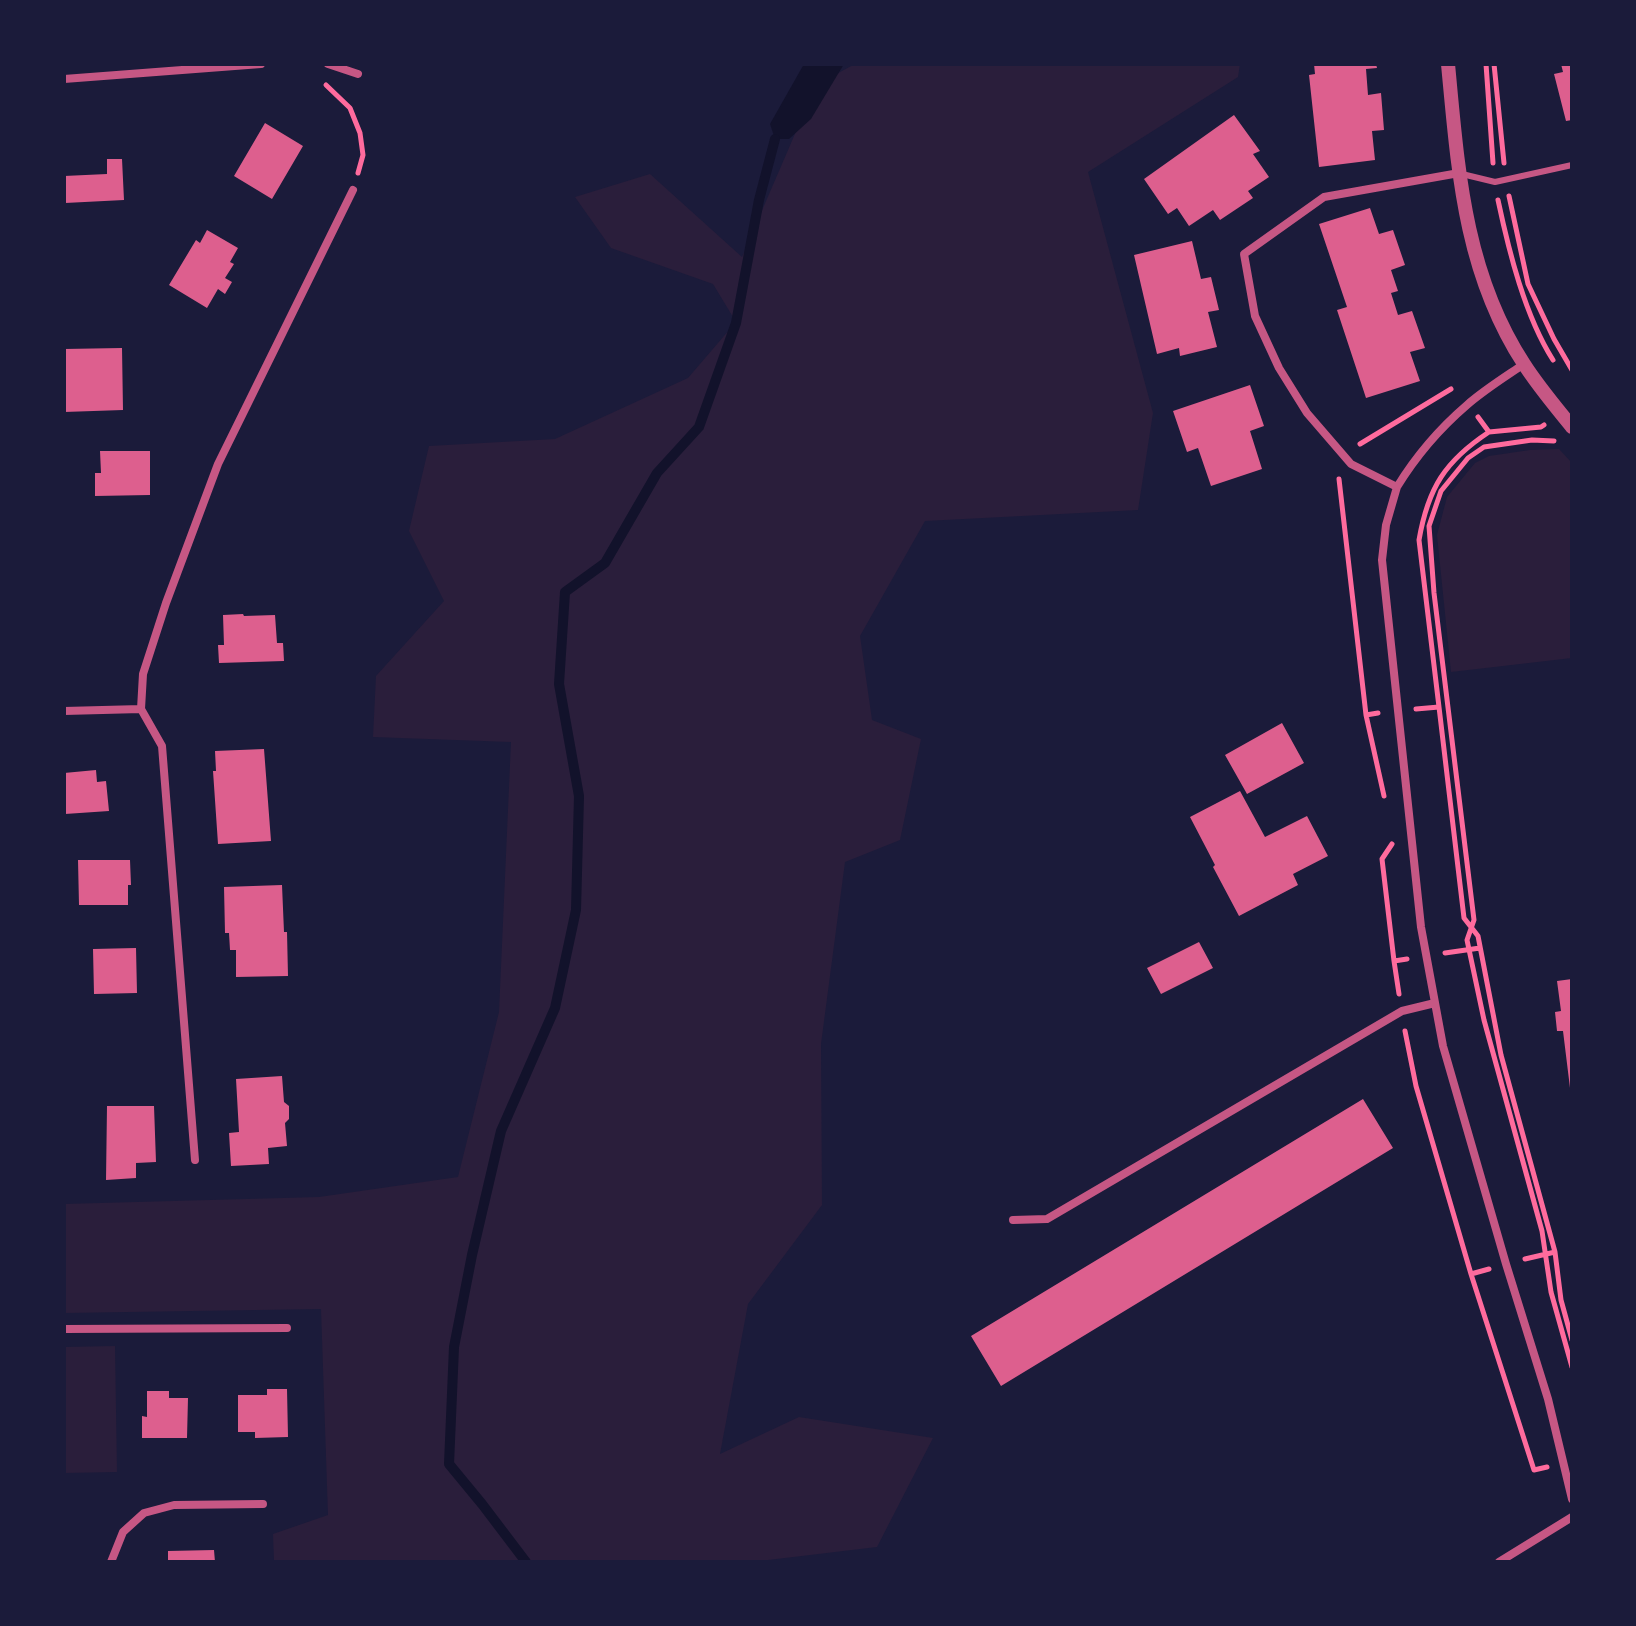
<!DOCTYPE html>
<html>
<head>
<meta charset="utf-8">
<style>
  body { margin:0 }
  #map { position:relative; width:1636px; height:1626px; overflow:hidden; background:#1b1b3a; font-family:"DejaVu Sans",sans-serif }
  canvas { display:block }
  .frame { position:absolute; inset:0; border:66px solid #1b1b3a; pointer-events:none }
</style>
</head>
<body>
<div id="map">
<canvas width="1636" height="1626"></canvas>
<div class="frame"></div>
</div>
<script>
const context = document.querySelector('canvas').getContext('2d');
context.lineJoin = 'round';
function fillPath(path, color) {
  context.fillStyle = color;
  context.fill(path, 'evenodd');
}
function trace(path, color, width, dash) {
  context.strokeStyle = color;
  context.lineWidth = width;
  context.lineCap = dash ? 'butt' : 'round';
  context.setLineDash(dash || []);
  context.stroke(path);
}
fillPath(new Path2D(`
  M855,64h385l-2,13 -150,95 65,241 -15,97 -213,11 -65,115 12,84 49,19 -21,101 -55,22 -24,182 1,161 -74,99 -28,150 79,-37 134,21 -56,109 -109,13v2h-494l-1,-28 55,-19 -7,-206 -257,4v-109l255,-7 139,-20 41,-165 12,-270 -138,-5 3,-61 68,-75 -35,-70 20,-85 126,-7 133,-61 48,-56 -23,-38 -102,-36 -36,-51 75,-23 92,83 74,-172z
  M1559,449l13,14v195l-121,14 -14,-137 10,-38 28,-34 14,-7 41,-6z
  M115,1346l2,126 -53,1v-126z`), '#2a1e3b');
fillPath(new Path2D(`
  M804,64h40l-33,55 -22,20h-14l-5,-15z`), '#12122b');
trace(new Path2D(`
  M526,1562l-44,-58 -33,-40 5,-117 18,-92 29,-124 54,-123 21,-98 3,-114 -20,-112 6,-92 40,-29 52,-90 42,-46 37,-104 23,-123 16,-61`), '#12122b', 10);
fillPath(new Path2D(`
  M1314,64h62l1,4 -11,1 2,26 13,-2 3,37 -12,1 3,29 -56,7 -10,-92 6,-1z
  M1561,64h11v56l-6,1 -12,-47 9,-2z
  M1234,115l26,36 -7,3 16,23 -21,14 5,7 -33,22 -7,-10 -24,16 -12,-18 -9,6 -24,-35z
  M265,123l38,23 -31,53 -38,-23z
  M107,159h15l2,41 -59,3 -1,-27 43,-2z
  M1370,208l9,26 14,-4 12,35 -14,5 7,21 -7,2 7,22 14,-4 13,37 -15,4 10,29 -54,17 -29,-88 10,-3 -28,-83z
  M207,230l31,18 -8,14 4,2 -9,14 7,4 -7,12 -7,-5 -11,19 -38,-23 27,-45 4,3z
  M1192,241l9,38 10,-2 8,33 -11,2 9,35 -37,9 -1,-8 -22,6 -23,-99z
  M122,348l1,62 -59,2v-63z
  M1250,385l14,41 -14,5 12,38 -51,17 -13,-38 -11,4 -14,-41z
  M100,451h50v44l-55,1v-23h6z
  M243,614l1,2 31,-1 2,28h6l1,18 -65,2 -1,-18h6l-1,-30z
  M1282,723l22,40 -57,31 -22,-39z
  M264,749l7,92 -53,3 -5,-73h3l-1,-20z
  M96,770l1,12 9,-1 3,30 -44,3 -1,-41z
  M1240,791l25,46 42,-21 21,40 -35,18 5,11 -59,31 -26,-49 2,-2 -25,-48z
  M78,860h52l1,25h-3v20h-49z
  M282,885l2,47h3l1,44 -52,1v-27h-6l-1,-17h-4l-1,-46z
  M1199,942l14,26 -52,26 -14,-26z
  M136,948l1,45 -43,1 -1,-45z
  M1572,979v109h-2l-7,-57h-6l-2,-19 6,-1 -4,-30z
  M282,1076l2,26 5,4v13l-4,4 2,23 -19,2 1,16 -38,2 -2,-33 10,-1 -3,-53z
  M1363,1099l30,49 -392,238 -30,-50z
  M107,1106h47l2,56 -20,1v15l-30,2z
  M267,1389h20l1,48 -33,1v-6h-17v-37h29z
  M147,1391h22v7h19l-1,40h-45v-22l5,1z
  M214,1550l1,12h-47v-11z`), '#dd5f8e');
trace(new Path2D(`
  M1486,64l7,99
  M1494,64l10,99
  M326,85l24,23 10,25 3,22 -5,18
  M1509,196l19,88 26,55 18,31
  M1498,200c11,52 27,116 55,160
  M1478,417l11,15 52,-5 3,-2
  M1554,441l-22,-1 -48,7 -16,11 -27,33 -12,35 5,67 40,327 -7,20 17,80 58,211 9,61 21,75
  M1360,444l91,-55
  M1339,479l27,236 12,-2
  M1439,707l25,211 14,18 23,119 54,197 -30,7
  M1416,709l23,-2 -20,-167c9,-52 26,-79 70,-108
  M1366,715l18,81
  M1392,844l-10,15 12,102
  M1445,953l35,-5
  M1399,994l-5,-33 13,-2
  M1405,1031l11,55 55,188 18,-5
  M1555,1252l6,48 11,40
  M1471,1274l63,196 13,-3`), '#ff6b9d', 5);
trace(new Path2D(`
  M1462,174l33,8 77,-17`), '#c65784', 6);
trace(new Path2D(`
  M328,64l30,10
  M64,79l197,-15
  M1459,173l-135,24 -80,57 11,62 24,52 28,45 44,51 46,23c19,-31 42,-58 70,-82 17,-15 38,-28 57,-41
  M1397,487l-11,38 -4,35 39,367 22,119 63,218 42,135 24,100
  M141,709l21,37 33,414
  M64,711l77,-2 2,-35 23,-71 52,-139 135,-274
  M1013,1220l34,-1 355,-208 33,-8
  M64,1329l223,-1
  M111,1562l12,-30 21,-19 30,-8 89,-1
  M1499,1562l73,-45`), '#c65784', 8);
trace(new Path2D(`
  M1448,64c10,105 16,208 76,300 14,22 31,42 48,63`), '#c65784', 14);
</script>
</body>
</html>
